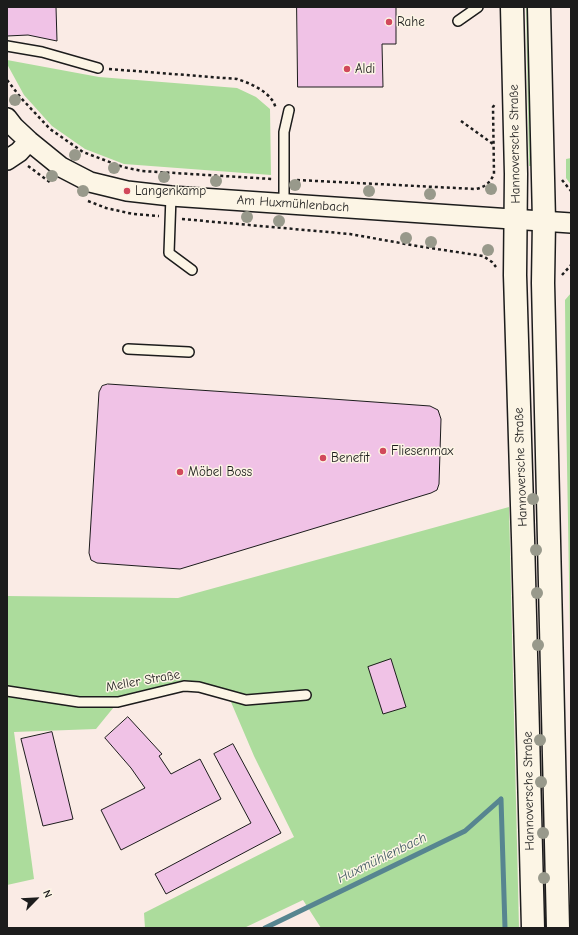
<!DOCTYPE html>
<html>
<head>
<meta charset="utf-8">
<style>
  body { margin:0 }
  #map { position:relative; width:578px; height:935px; overflow:hidden; background:#faebe5; font-family:"Comic Neue",sans-serif }
  canvas { display:block }
  .frame { position:absolute; inset:0; border:8px solid #1c1c1c; pointer-events:none }
  .north { position:absolute; left:16px; top:879px; width:40px; height:40px; -webkit-text-stroke:3px #fcf5e5; paint-order:stroke; rotate:66deg; font-size:11px; font-weight:700; line-height:16px; text-align:center; color:#1c1c1c }
  .north::after { content:''; display:block; margin:auto; width:14px; height:18px; background:#1c1c1c; clip-path:polygon(50% 0,100% 100%,50% 72%,0 100%) }
</style>
</head>
<body>
<div id="map">
<canvas width="578" height="935"></canvas>
<div class="frame"></div>
<div class="north">N</div>
</div>
<script>
const context = document.querySelector('canvas').getContext('2d');
context.lineJoin = 'round';
function fillPath(path, color) {
  context.fillStyle = color;
  context.fill(path, 'evenodd');
}
function trace(path, color, width, dash) {
  context.strokeStyle = color;
  context.lineWidth = width;
  context.lineCap = dash ? 'butt' : 'round';
  context.setLineDash(dash || []);
  context.stroke(path);
}
function label(font, color, halo, rows, align = 'center') {
  context.font = font + ' "Comic Neue",sans-serif';
  context.lineWidth = 3;
  context.setLineDash([]);
  context.textBaseline = 'middle';
  context.strokeStyle = halo;
  context.fillStyle = color;
  for (const [text, x, y, turn = 0] of rows) {
    context.save();
    context.translate(x, y);
    context.rotate((+turn || 0) * Math.PI / 180);
    context.textAlign = isNaN(turn) ? turn : align;
    if (halo) context.strokeText(text, 0, 0);
    context.fillText(text, 0, 0);
    context.restore();
  }
}
fillPath(new Path2D(`
  M526,7h5l3,159h-5z
  M7,60l92,17 138,11 19,9 14,12 1,66 -147,-11 -39,-15 -33,-23 -28,-31 -17,-31z
  M571,158v27l-5,-7v-19z
  M571,293v398l-5,-283 -1,-108z
  M509,507l10,421h-198l-18,-28 -59,28h-99l-1,-15 150,-76 -40,-81 -26,-61 -29,-8 -81,15 -22,27 -82,3 20,147 -27,6v-289l171,2z`), '#acdc9c');
trace(new Path2D(`
  M501,799l4,129
  M265,928l200,-97 36,-32`), '#578590', 5);
const building = new Path2D(`
  M7,7h49l1,34 -29,-6 -21,1z
  M297,7h99v37h-14l1,43h-85z
  M108,384l210,14 112,8 8,4 3,9 -2,65 -2,6 -6,3 -251,76 -83,-6 -6,-3 -2,-7 10,-161 3,-6z
  M391,659l15,48 -23,7 -15,-47z
  M128,717l34,37 -3,2 12,18 29,-15 21,40 -100,51 -20,-40 44,-22 -14,-20 -26,-30z
  M52,732l21,87 -30,7 -22,-87z
  M233,744l48,89 -115,61 -11,-20 96,-51 -37,-69z`);
fillPath(building, '#f0c2e6');
trace(building, '#1c1c1c', 1);
const service = new Path2D(`
  M458,21l20,-14
  M7,46l35,6 56,16
  M171,196l-2,57 23,17
  M284,203v-71l5,-22
  M128,349l61,3
  M7,691l72,11h39l66,-16 15,1 47,13 60,-5`);
const minor = new Path2D(`
  M7,118l7,9 15,14 32,26 29,15 37,9 44,5 400,27
  M7,160l12,-8 10,-11`);
const secondary = new Path2D(`
  M512,7l4,167 -1,101 8,263 10,390
  M539,7l5,214 -1,62 15,645`);
trace(service, '#1c1c1c', 12);
trace(minor, '#1c1c1c', 22);
trace(secondary, '#1c1c1c', 25);
trace(new Path2D(`
  M109,69l128,10c12,4 27,10 35,21 2,2 3,6 4,9
  M7,80l14,18 29,31 33,23 40,15 19,4 130,8
  M461,121l32,23
  M28,166l23,17
  M297,180l179,9c9,-2 14,-6 18,-15l-1,-67 2,-3
  M562,180l9,11
  M88,201l18,7 27,6 26,2
  M182,219l168,15 67,12 66,10 9,6 4,5
  M562,275l9,-10`), '#1c1c1c', 2.5, [3, 3]);
trace(service, '#fcf5e5', 9);
trace(minor, '#fcf5e5', 19);
trace(secondary, '#fcf5e5', 22);
context.fillStyle = '#98998b';
for (const [x, y] of [
  [15,100],
  [75,155],
  [114,168],
  [52,176],
  [164,177],
  [216,181],
  [295,185],
  [491,189],
  [83,191],
  [369,191],
  [430,194],
  [247,217],
  [279,221],
  [406,238],
  [431,242],
  [488,250],
  [533,499],
  [536,550],
  [537,593],
  [538,645],
  [540,740],
  [541,782],
  [543,833],
  [544,878]
]) {
  context.beginPath();
  context.arc(x, y, 6, 0, 2 * Math.PI);
  context.fill();
}
for (const [x, y, r, color] of [
  [389,22,4,"#d1495b"],
  [347,69,4,"#d1495b"],
  [127,191,4,"#d1495b"],
  [383,451,4,"#d1495b"],
  [323,458,4,"#d1495b"],
  [180,472,4,"#d1495b"]
]) {
  const dot = new Path2D();
  dot.arc(x, y, r, 0, 2 * Math.PI);
  context.fillStyle = color;
  context.fill(dot);
  trace(dot, '#fcf5e5', 1.5);
}
label('13px', '#1c1c1c', '#fcf5e5', [
  ["Rahe",397,22],
  ["Aldi",355,69],
  ["Langenkamp",135,191],
  ["Fliesenmax",391,451],
  ["Benefit",331,458],
  ["Möbel Boss",188,472]
], 'left');
label('13px', '#1c1c1c', '#fcf5e5', [
  ["Hannoversche Straße",515,144,-91],
  ["Am Huxmühlenbach",293,204,4],
  ["Hannoversche Straße",521,467,-92],
  ["Meller Straße",143,681,-10],
  ["Hannoversche Straße",529,791,-91]
]);
label('italic 14px', '#3e5960', '#fcf5e5', [
  ["Huxmühlenbach",382,858,-26]
]);
</script>
</body>
</html>
